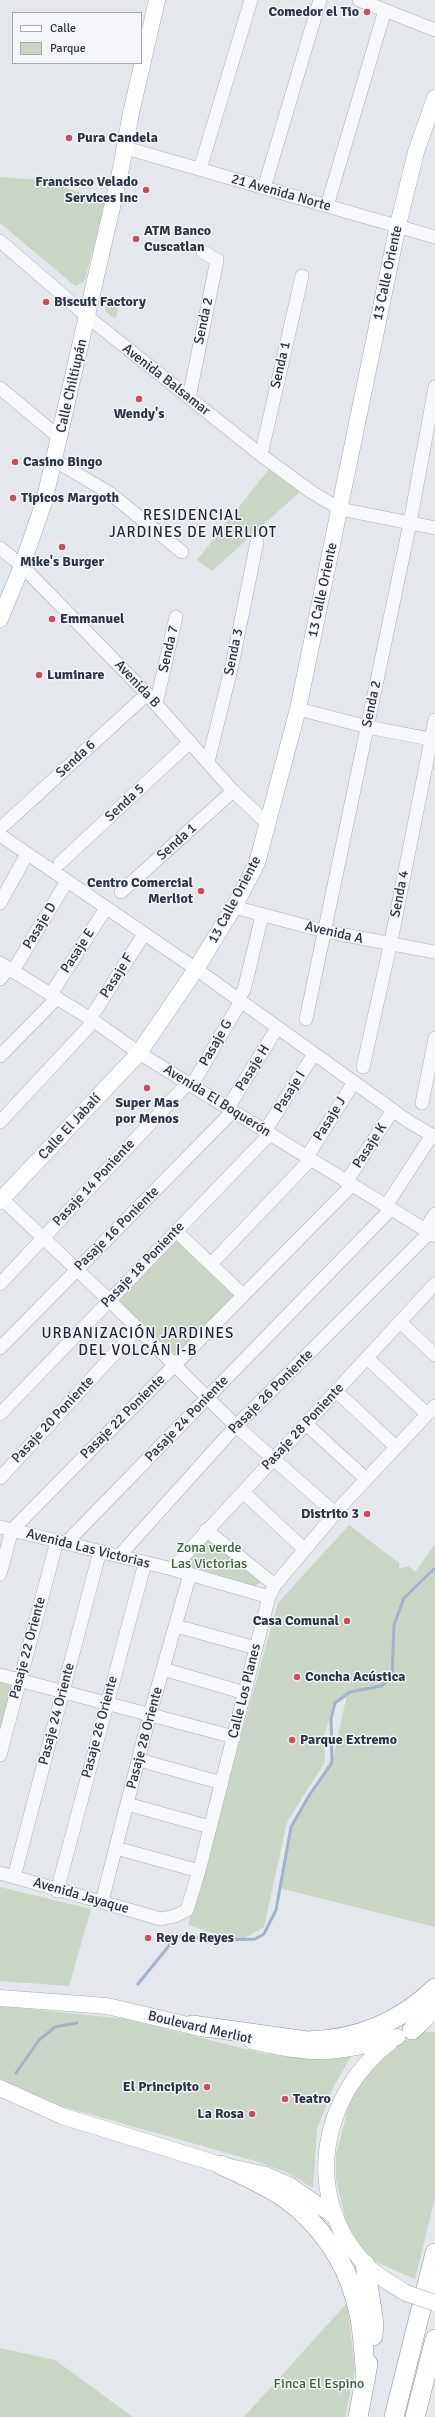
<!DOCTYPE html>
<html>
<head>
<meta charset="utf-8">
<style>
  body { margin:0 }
  #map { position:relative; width:435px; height:2417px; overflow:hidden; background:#e4e7ec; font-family:Signika,sans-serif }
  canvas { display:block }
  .legend { position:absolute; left:12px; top:12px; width:130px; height:52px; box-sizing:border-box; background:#f4f6f9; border:1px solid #a4a8b1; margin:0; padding:5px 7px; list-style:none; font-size:12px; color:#2b3445 }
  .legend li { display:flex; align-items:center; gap:8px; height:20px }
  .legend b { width:20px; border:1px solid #a4a8b1 }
</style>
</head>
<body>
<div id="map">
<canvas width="435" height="2417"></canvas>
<ul class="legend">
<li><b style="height:5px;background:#fff"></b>Calle</li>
<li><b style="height:11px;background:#c9d6c5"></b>Parque</li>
</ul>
</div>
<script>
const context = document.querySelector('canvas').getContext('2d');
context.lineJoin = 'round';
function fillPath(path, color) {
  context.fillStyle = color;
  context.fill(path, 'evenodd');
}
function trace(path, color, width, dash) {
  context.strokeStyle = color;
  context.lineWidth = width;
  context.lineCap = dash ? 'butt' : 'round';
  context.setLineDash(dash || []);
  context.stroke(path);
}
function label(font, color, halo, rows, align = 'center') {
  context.font = font + ' Signika,sans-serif';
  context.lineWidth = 3;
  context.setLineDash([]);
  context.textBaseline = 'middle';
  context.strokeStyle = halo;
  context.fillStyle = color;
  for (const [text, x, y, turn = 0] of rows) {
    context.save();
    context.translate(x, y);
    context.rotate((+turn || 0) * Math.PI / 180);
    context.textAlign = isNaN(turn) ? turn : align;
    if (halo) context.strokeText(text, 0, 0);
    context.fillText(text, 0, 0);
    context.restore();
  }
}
fillPath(new Path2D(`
  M0,177l41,3 66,21 -23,81 -9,4 -75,-63z
  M107,301l10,5 1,5 -3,8 -10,-8z
  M269,469l32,22 -89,80 -15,-11z
  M177,1237l58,57 -59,62 -59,-57z
  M349,1525l50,38v6l10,-3 6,6 20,-28v383l-156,-39 13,-64 42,-70 13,-60 -12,9 -11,32 1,27 -38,60 -23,105 -25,14 -51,-16 90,-322z
  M208,1534l53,48 -6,4 -74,-22z
  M0,1680l15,4 -15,56z
  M0,1887l91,22 -22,77 -69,-5z
  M0,2006l126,13 139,35 61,6 25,-4 -17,30 -17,43 -4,59 -27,-16 -31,-11 -194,-55 -61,-27z
  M422,2032h13v166l-20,81 -39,-17 -16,-16 -13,-21 -11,-45v-25l15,-58 38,-49z
  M347,2303l8,67 -10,47h-101z
  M0,2348l55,12 78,57h-133z`), '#c9d6c5');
trace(new Path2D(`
  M138,1984l34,-42 8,-6 43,4 32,-1 9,-5 12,-24 15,-83 19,-33 22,-31 -1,-44 4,-16 15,-11 31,-6 11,-9 2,-52 10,-27 31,-30
  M16,2073l23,-33 16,-13 22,-4`), '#9fb4cc', 3);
const minor = new Path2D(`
  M359,0l76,30
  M126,148l309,89
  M200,169l51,-169
  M264,188l56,-188
  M327,206l58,-196
  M0,241l88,76 173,138 49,36 30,18 95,19
  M0,388l60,50
  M189,398l28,-138 -14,-8
  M261,455l41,-179
  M54,460l57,34 71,58
  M0,548l22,18 125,128 86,97 36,34
  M156,704l20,-87
  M298,709l70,18 67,13
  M208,762l24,-97 25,-123
  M4,825l143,-131
  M0,835l196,134 212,152 27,16
  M60,863l130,-121
  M121,892l112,-101
  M0,903l27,-49
  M234,907l90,24 111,21
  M0,963l94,58 45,32 296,183
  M13,971l54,-90
  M0,979l9,-11
  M51,994l55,-86
  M238,999l6,-9 18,-74
  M90,1019l54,-85
  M306,1019l104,-496 25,-136
  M0,1056l57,-58
  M363,1067l27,-121 45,-226
  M192,1085l49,-84
  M422,1103l13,-65
  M228,1108l49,-80
  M0,1122l94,-101
  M265,1131l49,-77
  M307,1157l47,-75
  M347,1181l46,-71
  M2,1199l107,101 127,126 100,88
  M386,1206l46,-71
  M425,1230l10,-16
  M176,1231l67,64
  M211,1264l100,-105
  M0,1284l188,-201
  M400,1322l35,33
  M0,1348l233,-237
  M367,1358l60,56
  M336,1391l60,56
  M0,1414l270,-280
  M306,1424l60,55
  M0,1478l138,-150
  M243,1492l61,57
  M0,1527l172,42 97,28
  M206,1530l69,55
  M66,1543l325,-334
  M119,1556l117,-130 193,-193
  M172,1569l263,-285
  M0,1574l12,-44 340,-345
  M176,1626l80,22
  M163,1669l82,24
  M0,1675l234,62
  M0,1755l57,-214
  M139,1760l83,23
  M127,1804l83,23
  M116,1848l83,23
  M0,1873l161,46 14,-3 12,-6 12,-39 70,-274 6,-12 68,-81 92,-98
  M14,1877l86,-326
  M57,1891l88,-328
  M102,1901l48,-187 40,-140`);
const major = new Path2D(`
  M0,619l22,-53 22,-64 77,-334 10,-55 26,-113
  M0,1201l139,-148 57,-84 38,-62 23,-44 41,-154 100,-484 18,-73 19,-54
  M0,1998l107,8 98,23
  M252,2041c61,15 85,13 145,-4
  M390,2042c-70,53 -88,154 -26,221 11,12 28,21 42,30
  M0,2088l62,28 159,49 45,10 23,10 45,31`);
const highway = new Path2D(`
  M192,2025l115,16c49,-1 93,-19 128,-53
  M412,2030l23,-22
  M221,2165c22,10 45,20 65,34 32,23 59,61 69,99 8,25 8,52 11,79
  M365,2264l9,60 -1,12
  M358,2417l10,-53
  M394,2417l41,-164
  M415,2417l20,-78`);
trace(minor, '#a9aeb7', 14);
trace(major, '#a3abb8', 17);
trace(highway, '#8b94a3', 20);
trace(minor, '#f7f8fa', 13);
trace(major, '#fff', 16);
trace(highway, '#fff', 19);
const majorBridge = new Path2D(`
  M406,2293l29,10`);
trace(majorBridge, '#a3abb8', 17, []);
trace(majorBridge, '#fff', 16);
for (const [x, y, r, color] of [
  [367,12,4,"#d1495b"],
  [69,138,4,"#d1495b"],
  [146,190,4,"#d1495b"],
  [136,239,4,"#d1495b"],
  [46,302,4,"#d1495b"],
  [139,399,4,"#d1495b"],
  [15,462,4,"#d1495b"],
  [13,498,4,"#d1495b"],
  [62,547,4,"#d1495b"],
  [52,619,4,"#d1495b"],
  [39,675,4,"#d1495b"],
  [201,891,4,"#d1495b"],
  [147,1088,4,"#d1495b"],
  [367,1514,4,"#d1495b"],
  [347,1621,4,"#d1495b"],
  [297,1677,4,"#d1495b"],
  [292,1740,4,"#d1495b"],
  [148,1938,4,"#d1495b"],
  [207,2087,4,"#d1495b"],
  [285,2099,4,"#d1495b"],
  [252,2114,4,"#d1495b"]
]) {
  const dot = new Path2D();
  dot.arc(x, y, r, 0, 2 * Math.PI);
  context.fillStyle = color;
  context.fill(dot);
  trace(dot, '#f4f6f9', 1.5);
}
label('bold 14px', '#2b3445', '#f4f6f9', [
  ["Comedor el Tio",359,12,"right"],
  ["Pura Candela",77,138],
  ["Francisco Velado",138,182,"right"],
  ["Services Inc",138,198,"right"],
  ["ATM Banco",144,231],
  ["Cuscatlan",144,247],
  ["Biscuit Factory",54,302],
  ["Wendy's",139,414,"center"],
  ["Casino Bingo",23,462],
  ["Tipicos Margoth",21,498],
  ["Mike's Burger",62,562,"center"],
  ["Emmanuel",60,619],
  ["Luminare",47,675],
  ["Centro Comercial",193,883,"right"],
  ["Merliot",193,899,"right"],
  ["Super Mas",147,1103,"center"],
  ["por Menos",147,1119,"center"],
  ["Distrito 3",359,1514,"right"],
  ["Casa Comunal",339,1621,"right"],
  ["Concha Acústica",305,1677],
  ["Parque Extremo",300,1740],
  ["Rey de Reyes",156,1938],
  ["El Principito",199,2087,"right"],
  ["Teatro",293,2099],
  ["La Rosa",244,2114,"right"]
], 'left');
label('14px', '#2b3445', '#f4f6f9', [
  ["21 Avenida Norte",281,193,16],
  ["13 Calle Oriente",388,273,-78],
  ["Senda 2",204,321,-78],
  ["Senda 1",281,365,-77],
  ["Avenida Balsamar",166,380,38],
  ["Calle Chiltiupán",72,386,-77],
  ["13 Calle Oriente",323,590,-78],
  ["Senda 7",169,649,-77],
  ["Senda 3",234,652,-78],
  ["Avenida B",137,684,47],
  ["Senda 2",372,704,-78],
  ["Senda 6",76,759,-43],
  ["Senda 5",125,803,-43],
  ["Senda 1",177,842,-42],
  ["Senda 4",400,894,-79],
  ["13 Calle Oriente",235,900,-62],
  ["Pasaje D",40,926,-59],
  ["Avenida A",334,933,13],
  ["Pasaje E",78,951,-57],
  ["Pasaje F",117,976,-58],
  ["Pasaje G",216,1043,-60],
  ["Pasaje H",253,1068,-58],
  ["Pasaje I",290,1092,-58],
  ["Avenida El Boquerón",217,1101,32],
  ["Pasaje J",330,1119,-58],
  ["Calle El Jabalí",70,1127,-47],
  ["Pasaje K",370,1146,-57],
  ["Pasaje 14 Poniente",94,1183,-47],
  ["Pasaje 16 Poniente",117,1229,-45],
  ["Pasaje 18 Poniente",143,1265,-46],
  ["Pasaje 26 Poniente",271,1392,-45],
  ["Pasaje 22 Poniente",123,1417,-45],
  ["Pasaje 24 Poniente",187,1419,-46],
  ["Pasaje 20 Poniente",53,1420,-47],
  ["Pasaje 28 Poniente",303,1427,-47],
  ["Avenida Las Victorias",88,1549,14],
  ["Pasaje 22 Oriente",28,1648,-75],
  ["Calle Los Planes",245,1691,-76],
  ["Pasaje 24 Oriente",57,1714,-75],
  ["Pasaje 26 Oriente",100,1727,-75],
  ["Pasaje 28 Oriente",145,1738,-75],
  ["Avenida Jayaque",81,1896,16],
  ["Boulevard Merliot",200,2028,13]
]);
label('14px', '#3f6138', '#f4f6f9', [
  ["Zona verde",209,1548],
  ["Las Victorias",209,1564],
  ["Finca El Espino",319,2384]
]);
context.letterSpacing = '1px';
label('15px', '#1d2536', '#f4f6f9', [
  ["RESIDENCIAL",193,516],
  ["JARDINES DE MERLIOT",193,533],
  ["URBANIZACIÓN JARDINES",138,1334],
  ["DEL VOLCÁN I-B",138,1351]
]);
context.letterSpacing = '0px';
</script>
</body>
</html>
